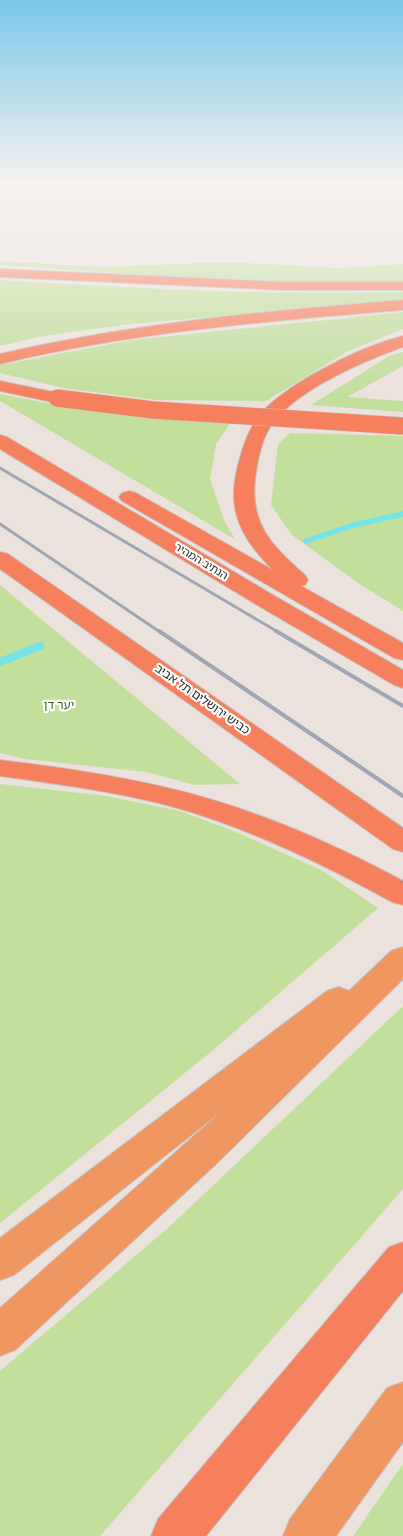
<!DOCTYPE html>
<html>
<head>
<meta charset="utf-8">
<style>
  body { margin:0 }
  canvas { display:block; background:#ece2dd }
</style>
</head>
<body>
<canvas width="403" height="1536"></canvas>
<script>
const context = document.querySelector('canvas').getContext('2d');
context.lineJoin = 'round';
function fillPath(path, color) {
  context.fillStyle = color;
  context.fill(path, 'evenodd');
}
function trace(path, color, width, dash) {
  context.strokeStyle = color;
  context.lineWidth = width;
  context.lineCap = dash ? 'butt' : 'round';
  context.setLineDash(dash || []);
  context.stroke(path);
}
function label(font, color, halo, rows, align = 'center') {
  context.font = font + ' Roboto,"Noto Sans Hebrew",sans-serif';
  context.lineWidth = 4.5;
  context.setLineDash([]);
  context.textBaseline = 'middle';
  context.strokeStyle = halo;
  context.fillStyle = color;
  for (const [text, x, y, turn = 0] of rows) {
    context.save();
    context.translate(x, y);
    context.rotate((+turn || 0) * Math.PI / 180);
    context.textAlign = isNaN(turn) ? turn : align;
    if (halo) context.strokeText(text, 0, 0);
    context.fillText(text, 0, 0);
    context.restore();
  }
}
fillPath(new Path2D(`
  M0,261l100,6 127,-5 113,6 63,-4v17l-149,1 -254,-17z
  M0,280c134,8 268,16 403,12v8l-272,24 -88,12 -43,10z
  M403,312v17l-55,22 -82,50 -110,-1 -93,-12 -63,-15v-8l132,-25z
  M403,352v14l-56,31 56,4v11l-92,-7 78,-49z
  M0,394l68,13 164,14 -16,23 -6,35 15,44 11,17 -236,-139z
  M290,433l113,3v175l-45,-28 -66,-48 -21,-30 7,-61z
  M0,585l240,199 -45,1 -49,-13 -121,-13 -25,-6z
  M0,784l106,12 74,15 56,21 87,39 55,37 -166,143 -212,172z
  M403,1006v183l-303,347h-100v-165l168,-143z
  M403,1464v72h-50z`), '#c2df9c');
trace(new Path2D(`
  M306,541l48,-16 49,-11`), '#75e3e8', 5.5);
trace(new Path2D(`
  M0,662l40,-16`), '#75e3e8', 8);
const trunk = new Path2D(`
  M403,947v32l-187,185 -201,186 -15,6v-48l223,-198 -209,165 -14,5v-42l327,-247 12,-4 10,4 42,-40z
  M403,1382v60l-67,94h-53l7,-17 97,-131z`);
const motorway = new Path2D(`
  M0,269l284,13h119v8h-119l-284,-13z
  M403,300v10c-136,11 -270,22 -403,54v-10c133,-31 267,-43 403,-54z
  M403,336v11c-39,14 -113,45 -134,82 -7,12 -11,29 -13,43 -8,50 14,72 49,103l3,5 -3,5 -4,1 102,57v17l-9,-2 -272,-157 -3,-4 3,-4 7,-2 7,2 137,77c-35,-35 -48,-64 -33,-112 5,-19 12,-36 26,-50 30,-29 96,-62 137,-72z
  M0,381l63,13 3,4 -3,4 -6,1 -57,-12z
  M0,435l7,2 266,158 130,75v18l-9,-3 -137,-80 -257,-156z
  M0,552l8,2 395,274v24l-10,-3 -393,-280z
  M0,760c81,10 163,22 241,49 56,19 110,44 162,72v24l-11,-3c-65,-36 -131,-68 -201,-90 -62,-19 -127,-27 -191,-36z
  M403,1242v49l-197,245h-55l7,-17 231,-272z`);
trace(trunk, '#c3c3c3', 2);
trace(motorway, '#c3c3c3', 2);
fillPath(trunk, '#f09661');
fillPath(motorway, '#f67f5e');
trace(new Path2D(`
  M0,468l278,164
  M0,524l160,108`), '#a0a7b4', 3);
trace(new Path2D(`
  M159,631l244,165
  M276,631l127,75`), '#a0a7b4', 4);
const motorwayBridge = new Path2D(`
  M57,398l96,12 250,16`);
trace(motorwayBridge, '#c3c3c3', 18, []);
trace(motorwayBridge, '#f67f5e', 17);
const sky = context.createLinearGradient(0, 0, 0, 396);
sky.addColorStop(0, '#7ac7e8');
sky.addColorStop(0.46, '#f6f2f0');
sky.addColorStop(1, '#f6f2f000');
context.fillStyle = sky;
context.fillRect(0, 0, 403, 396);
label('11px', '#2a2a2a', '#fff', [
  ["הנתיב המהיר",201,562,31]
]);
label('12px', '#2a2a2a', '#fff', [
  ["כביש ירושלים תל אביב",202,700,35]
]);
label('12px', '#3c641e', '#fff', [
  ["יער דן",59,706]
]);
</script>
</body>
</html>
